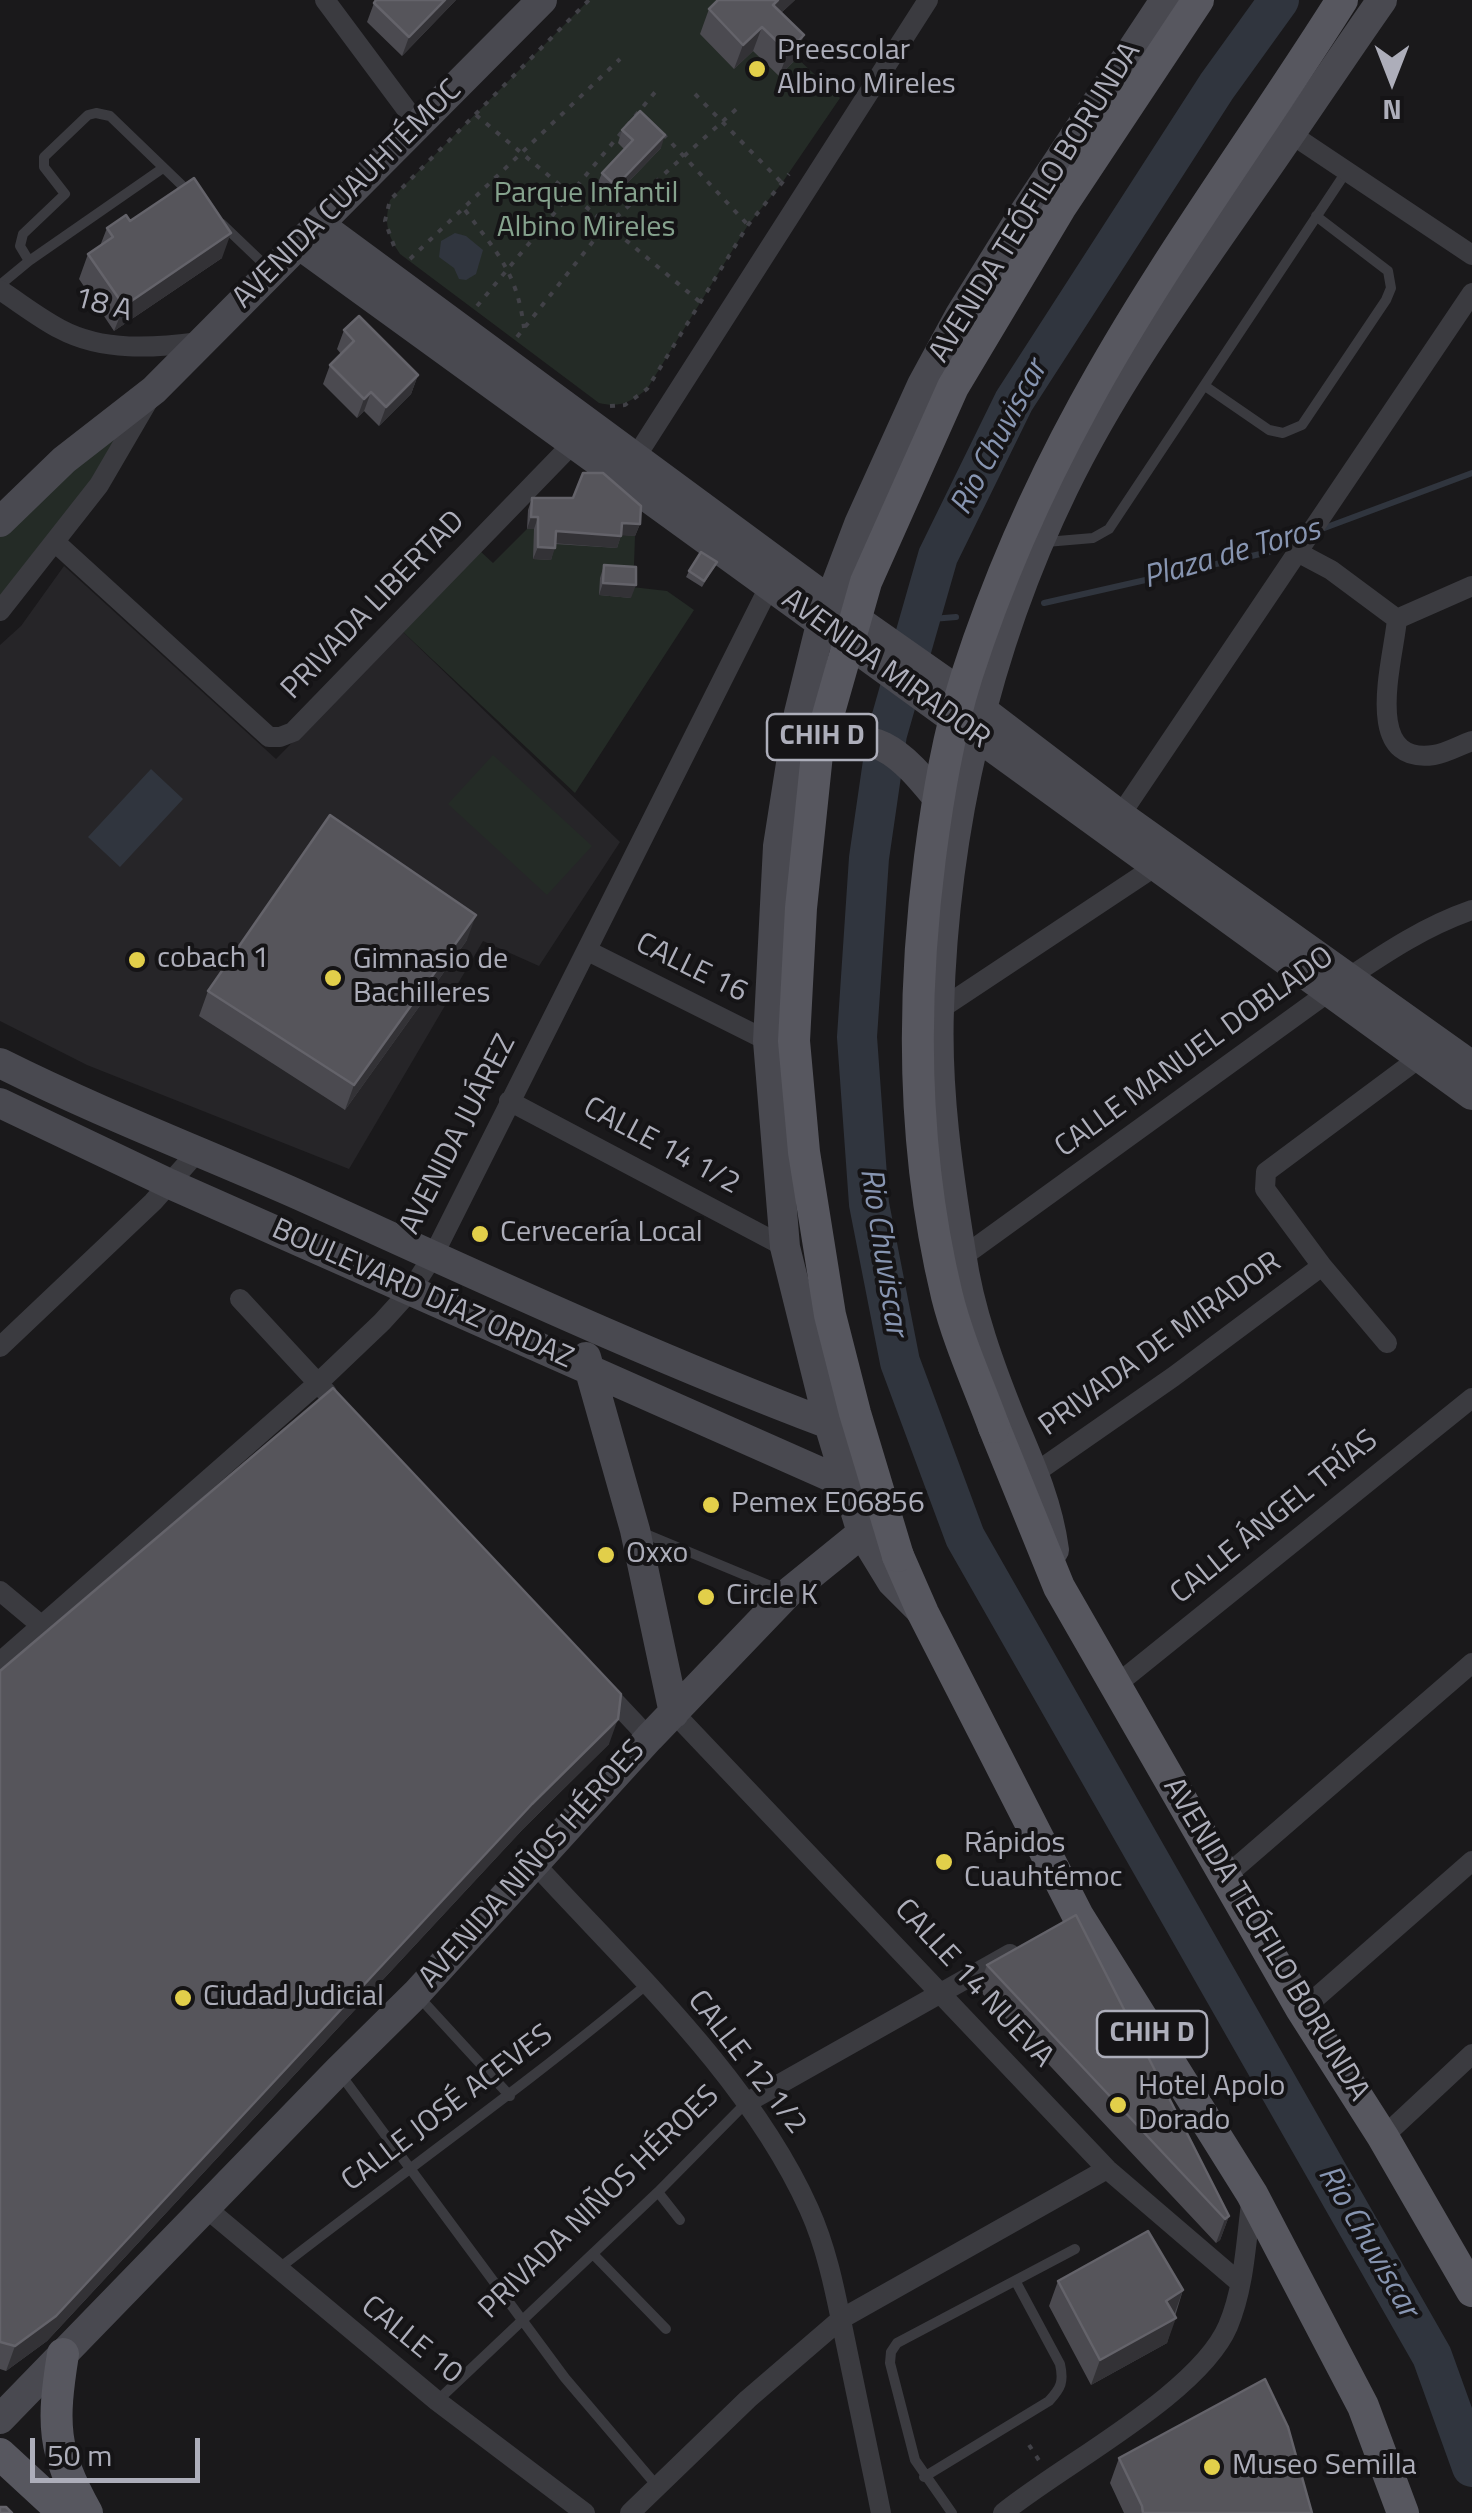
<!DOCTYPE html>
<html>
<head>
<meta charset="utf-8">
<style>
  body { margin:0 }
  #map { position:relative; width:1472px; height:2513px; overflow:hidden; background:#1a191b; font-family:"Titillium Web",sans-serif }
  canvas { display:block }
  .north { position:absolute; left:1342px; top:30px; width:100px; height:100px; -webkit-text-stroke:8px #151416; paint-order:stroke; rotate:180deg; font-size:28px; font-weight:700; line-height:40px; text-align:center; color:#adaeba }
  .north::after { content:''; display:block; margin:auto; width:35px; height:45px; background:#adaeba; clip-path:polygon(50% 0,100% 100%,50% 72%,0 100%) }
  .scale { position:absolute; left:30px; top:2438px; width:170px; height:45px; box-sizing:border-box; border:5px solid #adaeba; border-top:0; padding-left:12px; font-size:30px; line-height:35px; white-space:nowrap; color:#adaeba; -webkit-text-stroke:8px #151416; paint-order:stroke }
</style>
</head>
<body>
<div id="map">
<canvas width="1472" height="2513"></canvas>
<div class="north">N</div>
<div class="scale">50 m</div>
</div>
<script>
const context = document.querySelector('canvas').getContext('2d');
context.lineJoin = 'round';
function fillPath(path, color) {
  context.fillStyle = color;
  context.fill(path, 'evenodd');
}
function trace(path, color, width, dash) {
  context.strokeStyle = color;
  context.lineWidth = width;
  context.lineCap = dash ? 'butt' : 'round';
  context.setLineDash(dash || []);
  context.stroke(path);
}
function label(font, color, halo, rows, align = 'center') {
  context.font = font + ' "Titillium Web",sans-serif';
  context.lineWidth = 8;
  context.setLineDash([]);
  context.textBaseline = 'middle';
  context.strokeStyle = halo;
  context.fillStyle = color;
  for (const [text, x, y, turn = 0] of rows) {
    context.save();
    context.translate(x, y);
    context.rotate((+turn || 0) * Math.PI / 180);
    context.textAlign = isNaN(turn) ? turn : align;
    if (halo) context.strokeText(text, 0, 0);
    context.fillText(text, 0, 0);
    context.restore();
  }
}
fillPath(new Path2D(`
  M64,566l212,193 126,-128 218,211 -81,124 -56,-25 -134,228 -262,-104 -87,-44v-376l21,-19z`), '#262528');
fillPath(new Path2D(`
  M589,0h128l41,39 10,-8 72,67 -58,85 -34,42 -101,164c-16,13 -27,19 -48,14l-199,-149c-13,-20 -16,-31 -10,-54z
  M154,390l-154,227v-95z
  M527,529h7v30h17l1,-16 65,-8 18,1 -1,29 -9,14 7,8 35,4 27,19 -119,183 -173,-162 78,-80 13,12z
  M493,755l99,91 -45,49 -99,-91z`), '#242b26');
fillPath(new Path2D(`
  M455,233l11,3 17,14 -7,24 -10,6 -7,-1 -5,-11 -15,-11 2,-16z
  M151,769l32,30 -63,68 -32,-30z`), '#30353e');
trace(new Path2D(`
  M1319,530l153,-57
  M1044,603l225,-51 29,-13
  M920,620l36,-3`), '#30353e', 6);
trace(new Path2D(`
  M1279,0l-62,86 -203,315 -76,155 -51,178 -18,124 -12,179 12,167 31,158 65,175 467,819 40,111`), '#30353e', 40);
trace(new Path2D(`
  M695,94l87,89
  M476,115l224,187
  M663,134l85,91
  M465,210c32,43 52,62 59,118
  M394,246l-9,-25 5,-21 199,-200
  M410,259l210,-200
  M477,306l179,-215
  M517,337l86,-108 139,-125
  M610,406l15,-1 22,-16 101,-164 41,-51
  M1029,2445l11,17`), '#414147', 4, [5, 8]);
trace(new Path2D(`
  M222,224l46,44
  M29,261l-9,-15 3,-12 42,-40 -21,-27v-10l44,-42 8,-2 14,3 82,79
  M0,285l29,-24 134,-93
  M1205,386l64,44 14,3 19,-8 84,-125 5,-12 -3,-17 -72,-55
  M1046,542l47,-4 16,-9 237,-357
  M641,1532l142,59
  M419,1997l91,99
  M341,2075l224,303 92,108
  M658,2192l22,28
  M593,2254l73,75
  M278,2269c122,-95 249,-184 368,-284
  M437,2401l221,-209 87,-88
  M924,2477l125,-76c12,-13 15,-19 11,-37l-44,-82
  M952,2513l-37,-53 -25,-97 1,-11 6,-9 178,-94`), '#3b3b40', 10);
trace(new Path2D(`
  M325,0l93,125
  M1291,134l181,121
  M0,290c20,13 39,28 60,39 43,23 94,19 140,13
  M630,466l298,-466
  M55,542l214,195h11l13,-5 288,-297
  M1299,553l32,17 66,49c-3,39 -37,147 37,136 13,-2 26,-10 38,-14
  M0,611l99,-126 49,-84
  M1397,619l75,-33
  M1113,826l359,-533
  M588,951l180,90
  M939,1010l223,-148
  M509,1101l276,146
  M961,1258l387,-280c40,-27 78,-52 124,-68
  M240,1299l87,94
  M1387,1343l-65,-77 -57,-77 1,-17 160,-119
  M0,1347l153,-145 46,-52
  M1035,1473l138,-96 149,-111
  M0,1591l42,35
  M0,1662l318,-279 64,-61 29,-32 22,-34 340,-677
  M1116,1685l356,-287
  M602,1688l47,50
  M674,1713l433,456 133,114
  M535,1864c96,105 215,214 274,345 20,44 28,93 38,140 11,54 23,109 34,164
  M1226,1876l246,-213
  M1302,2010l170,-149
  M746,2103l264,-149
  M1383,2137l89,-83
  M206,2208l231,193 148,112
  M630,2513l118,-114 93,-80 266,-150
  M1003,2513c60,-49 196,-119 225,-187 17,-40 18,-87 24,-130`), '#3b3b40', 20);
trace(new Path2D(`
  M320,225l510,376 114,80 177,135 351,250
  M300,245l1172,850
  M0,522l64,-62 90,-70 388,-390
  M803,754c76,-37 102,5 147,59
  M0,1063c98,49 199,88 299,132 175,79 350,161 530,229
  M0,1103l170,81 675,299
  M586,1357l49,173 39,183
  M1054,1550c-6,-46 -24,-86 -42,-128 -22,-54 -43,-112 -51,-169 -13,-80 -25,-163 -22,-244 5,-179 46,-360 125,-522 50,-103 119,-198 184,-292 46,-65 89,-131 134,-195
  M920,1610l-28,-28 -30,-49 -33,-109 -44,-177 -17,-206 10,-195 21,-133 22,-89 38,-100 63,-139 38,-70 56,-90 149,-225
  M0,2419l338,-348 78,-77 233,-256 139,-145 74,-60`), '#494950', 30);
trace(new Path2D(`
  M994,1427l65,160 243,423 81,127 89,154
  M898,1556l25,57 155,303 174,278 111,212 40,107
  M63,2354c-11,70 -11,96 24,159
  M0,2454l64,59`), '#57575f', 32);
trace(new Path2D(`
  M994,1427c-16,-43 -36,-87 -47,-131 -35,-145 -36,-292 -17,-439 8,-61 18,-122 37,-182 30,-93 70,-184 117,-270 76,-140 173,-270 258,-405
  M898,1556l-43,-143 -25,-98 -26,-163 -10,-111 7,-133 16,-154 49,-172 87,-195 107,-179 138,-208`), '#57575f', 32);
fillPath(new Path2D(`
  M376,0h80l-54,56 -35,-34 7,-19z
  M795,0l-14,13 14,47 -16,16 -26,-25 -19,18 -34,-35 9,-25z
  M622,130l39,18 -49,51 -15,-14 5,-12 22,-24 -6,-6z
  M130,221l92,37 -108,73 -35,-52 9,-25 12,-8 7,-18z
  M344,330l74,45 -7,19 -32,32 -15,-15 -7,7 -34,-34 7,-19 11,-11 -4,-5z
  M532,498l108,26 -5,12 -14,-1 -4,13 -62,-4 -4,16 -18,-1 1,-30h-7l1,-19z
  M717,562l-15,25 -16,-10 3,-6z
  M604,565l27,33 -32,-3 1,-17z
  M467,940l-122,170 -146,-94 9,-25z
  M0,1671l609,73 -86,85 -476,512 -41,30 -6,-2z
  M987,1965l242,251 -9,24 -4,3 -238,-254z
  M1058,2281l125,9 -16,53 -76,42 -42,-79z
  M1119,2458l193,55h-188l-14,-30z`), '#4b4a50');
fillPath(new Path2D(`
  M445,0h11l-54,56 7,-19z
  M778,0h17l-31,29 9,-24z
  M762,27l-9,24 -19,18 9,-24z
  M804,35l-9,25 -16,16 9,-24z
  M665,135l-4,13 -49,51 4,-13z
  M231,233l-9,25 -108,73 10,-25z
  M418,375l-7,19 -32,32 7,-19z
  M371,392l-7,19 -7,7 7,-19z
  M531,517h7l-4,12h-7z
  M622,523l18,1 -5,12 -17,-1z
  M556,531l65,5 -4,12 -65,-5z
  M538,547l17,1 -4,12 -18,-1z
  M603,583l33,2 -5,13 -32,-3z
  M476,915l-9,25 -122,170 9,-25z
  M618,1719l-9,25 -86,85 -476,512 -41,30 9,-25 517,-542z
  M1229,2216l-9,24 -4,3 9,-24z
  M1183,2290l-9,25 -8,-14z
  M1176,2318l-9,25 -76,42 9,-25z`), '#333236');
const building = new Path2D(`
  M376,0h69l-36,37 -35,-34z
  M718,0h60l-5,5 31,30 -16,17 -26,-25 -19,18 -34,-36z
  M640,111l25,24 -49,51 -14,-13 31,-33 -11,-10z
  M194,178l37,55 -107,73 -36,-52 25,-17 -6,-9 19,-13 4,6z
  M359,316l59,59 -32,32 -15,-15 -7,7 -34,-34 24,-24 -10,-11z
  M583,473h20l38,33 -1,18 -18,-1 -1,13 -65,-5 -1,17 -17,-1v-30h-7l1,-19h41z
  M701,552l16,10 -13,19 -15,-10z
  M604,565l32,2v18l-33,-2z
  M330,815l146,100 -122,170 -146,-94z
  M333,1388l288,306 -3,25 -86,85 -476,512 -41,30 -15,-4v-671z
  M1076,1915l153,301 -4,3 -238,-254z
  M1148,2231l35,59 -17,11 10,17 -76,42 -42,-79z
  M1265,2379l23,48 24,86h-169l-1,-7 -23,-48z
  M0,2507h6l6,6h-12z`);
fillPath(building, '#56555b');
trace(building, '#64636a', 2.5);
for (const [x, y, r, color] of [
  [757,69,10,"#e2cf4a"],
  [137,960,10,"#e2cf4a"],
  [333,978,10,"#e2cf4a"],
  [480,1234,10,"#e2cf4a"],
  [711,1505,10,"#e2cf4a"],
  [606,1555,10,"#e2cf4a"],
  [706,1597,10,"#e2cf4a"],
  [944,1862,10,"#e2cf4a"],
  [183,1998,10,"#e2cf4a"],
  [1118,2105,10,"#e2cf4a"],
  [1212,2467,10,"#e2cf4a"]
]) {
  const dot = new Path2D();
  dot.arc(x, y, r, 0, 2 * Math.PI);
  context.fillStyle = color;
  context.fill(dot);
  trace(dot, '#151416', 4);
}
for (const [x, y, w] of [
  [822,737,110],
  [1152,2034,110]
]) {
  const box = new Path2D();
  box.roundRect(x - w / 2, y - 23, w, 46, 8);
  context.fillStyle = '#151416';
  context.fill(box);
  trace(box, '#adaeba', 2.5);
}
label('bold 28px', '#adaeba', null, [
  ["CHIH D",822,737],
  ["CHIH D",1152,2034]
]);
label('30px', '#adaeba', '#151416', [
  ["Preescolar",777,52],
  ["Albino Mireles",777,86],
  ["cobach 1",157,960],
  ["Gimnasio de",353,961],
  ["Bachilleres",353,995],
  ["Cervecería Local",500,1234],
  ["Pemex E06856",731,1505],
  ["Oxxo",626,1555],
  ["Circle K",726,1597],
  ["Rápidos",964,1845],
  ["Cuauhtémoc",964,1879],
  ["Ciudad Judicial",203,1998],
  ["Hotel Apolo",1138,2088],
  ["Dorado",1138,2122],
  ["Museo Semilla",1232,2467]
], 'left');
label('30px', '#adaeba', '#151416', [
  ["AVENIDA CUAUHTÉMOC",348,195,-45],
  ["AVENIDA TEÓFILO BORUNDA",1036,203,-58],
  ["18 A",103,306,15],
  ["PRIVADA LIBERTAD",374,606,-46],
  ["AVENIDA MIRADOR",885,670,36],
  ["CALLE 16",691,969,26],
  ["CALLE MANUEL DOBLADO",1195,1053,-36],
  ["AVENIDA JUÁREZ",459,1135,-63],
  ["CALLE 14 1/2",661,1147,28],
  ["BOULEVARD DÍAZ ORDAZ",422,1295,24],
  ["PRIVADA DE MIRADOR",1161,1345,-36],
  ["CALLE ÁNGEL TRÍAS",1275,1518,-39],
  ["AVENIDA NIÑOS HÉROES",533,1865,-48],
  ["AVENIDA TEÓFILO BORUNDA",1265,1940,59],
  ["CALLE 14 NUEVA",973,1984,47],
  ["CALLE 12 1/2",746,2063,52],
  ["CALLE JOSÉ ACEVES",448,2109,-37],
  ["PRIVADA NIÑOS HÉROES",600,2203,-44],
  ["CALLE 10",411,2341,39]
]);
label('30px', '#86a38e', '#151416', [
  ["Parque Infantil",586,195],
  ["Albino Mireles",586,229]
]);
label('italic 32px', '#8795b1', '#151416', [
  ["Rio Chuviscar",1000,438,-62],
  ["Plaza de Toros",1232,555,-16],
  ["Rio Chuviscar",882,1252,81],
  ["Rio Chuviscar",1367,2242,60]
]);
</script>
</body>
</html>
